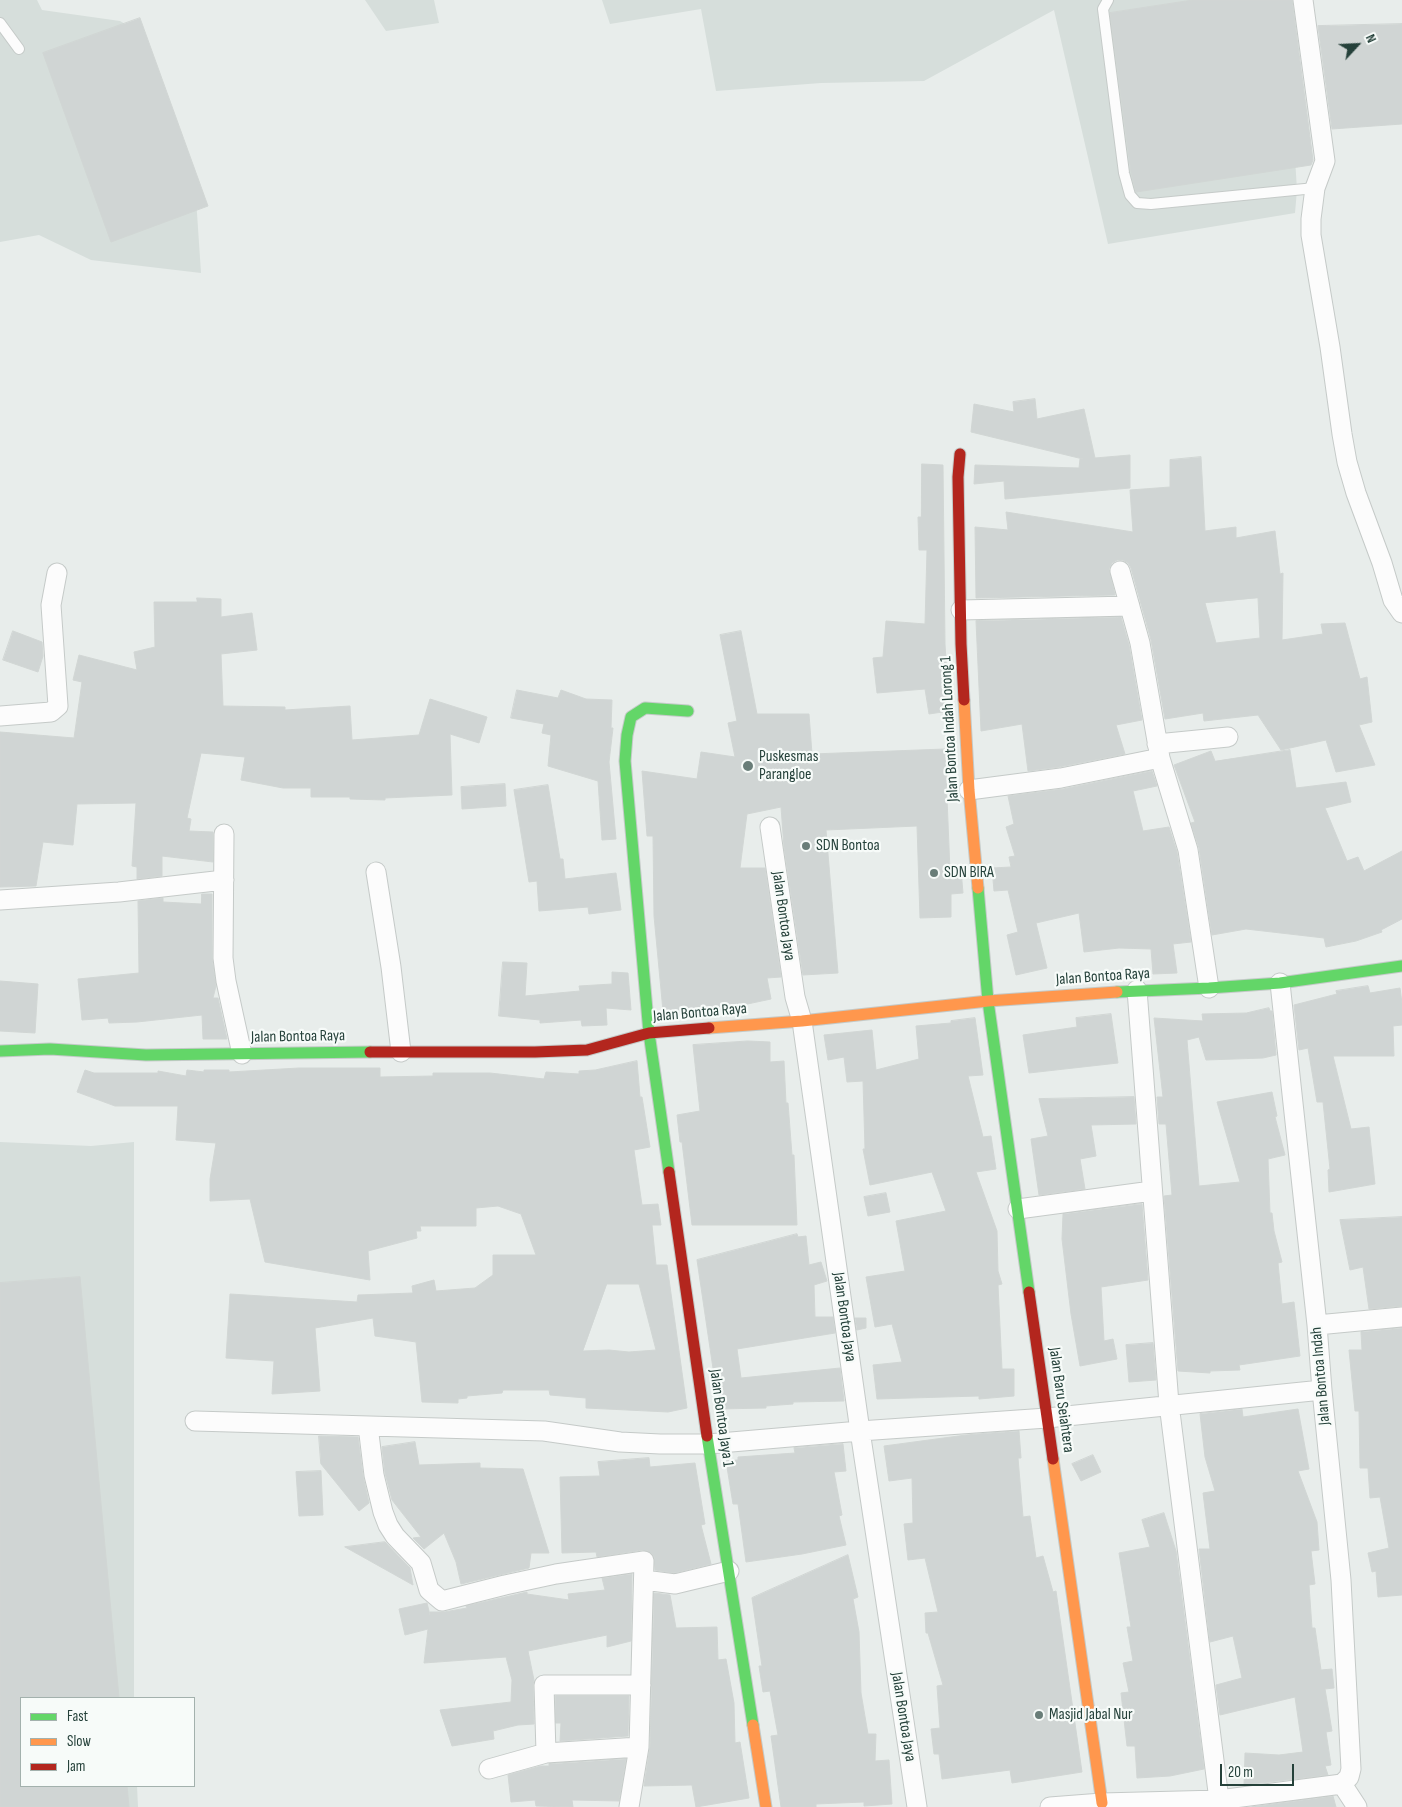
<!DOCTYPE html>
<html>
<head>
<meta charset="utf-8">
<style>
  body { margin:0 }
  #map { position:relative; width:1402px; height:1807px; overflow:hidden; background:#e8edeb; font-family:"Sofia Sans Condensed",sans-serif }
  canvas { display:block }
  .legend { position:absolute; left:20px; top:1697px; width:175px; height:90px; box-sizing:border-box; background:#f7fbf9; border:1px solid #a3b1ad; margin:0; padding:6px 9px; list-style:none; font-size:15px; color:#25413a }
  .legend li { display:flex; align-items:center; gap:10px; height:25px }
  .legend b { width:25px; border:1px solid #a3b1ad }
  .north { position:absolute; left:1332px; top:20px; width:50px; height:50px; -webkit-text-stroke:4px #f7fbf9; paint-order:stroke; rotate:65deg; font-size:14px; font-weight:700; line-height:20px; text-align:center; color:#25413a }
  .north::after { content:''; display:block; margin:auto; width:18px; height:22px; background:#25413a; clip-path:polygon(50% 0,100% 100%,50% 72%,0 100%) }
  .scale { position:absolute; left:1220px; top:1764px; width:74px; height:22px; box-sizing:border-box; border:2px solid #25413a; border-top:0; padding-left:6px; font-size:15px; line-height:18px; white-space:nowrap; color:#25413a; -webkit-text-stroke:4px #f7fbf9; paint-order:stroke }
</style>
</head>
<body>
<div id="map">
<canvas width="1402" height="1807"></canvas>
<ul class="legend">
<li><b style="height:6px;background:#63d668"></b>Fast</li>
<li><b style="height:6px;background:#ff974d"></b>Slow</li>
<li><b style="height:6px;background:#b3261e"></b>Jam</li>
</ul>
<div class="north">N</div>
<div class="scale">20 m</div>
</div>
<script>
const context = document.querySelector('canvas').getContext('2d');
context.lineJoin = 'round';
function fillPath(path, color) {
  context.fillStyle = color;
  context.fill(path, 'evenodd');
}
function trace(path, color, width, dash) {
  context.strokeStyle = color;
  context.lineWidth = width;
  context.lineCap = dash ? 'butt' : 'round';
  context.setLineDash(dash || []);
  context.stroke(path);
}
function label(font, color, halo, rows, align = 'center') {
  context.font = font + ' "Sofia Sans Condensed",sans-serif';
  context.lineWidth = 4.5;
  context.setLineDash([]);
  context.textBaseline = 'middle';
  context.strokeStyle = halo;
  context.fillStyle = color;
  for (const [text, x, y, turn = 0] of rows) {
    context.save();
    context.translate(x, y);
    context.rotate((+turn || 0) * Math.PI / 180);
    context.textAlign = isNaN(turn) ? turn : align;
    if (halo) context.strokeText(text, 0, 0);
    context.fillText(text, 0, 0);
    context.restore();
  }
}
fillPath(new Path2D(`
  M0,0h37l5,10 78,11 25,15 49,132 7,105 -110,-13 -52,-25 -39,7z
  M365,0h69l5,23 -53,8z
  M602,0h683l12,190 -2,23 -187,31 -54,-234 -130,71 -103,2 -105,8 -15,-82 -91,15z
  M0,1142l91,4 43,-4v556h-113v88h116l1,21h-138z`), '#d6dedb');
const building = new Path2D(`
  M1193,0h99l21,160 -2,5 -175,27 -5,-20 -21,-159z
  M140,18l68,188 -97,36 -68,-189z
  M1402,24v100l-70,5 -14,-103z
  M1035,399l2,20 47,-10 11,49 35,-3v33l-125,11 -1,-18 -30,3 1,-19 104,3 1,-9h3l-112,-27 3,-28 40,8 -1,-10z
  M1201,457l4,74 31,-4v11l39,-7 5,43 3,-1 -1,67 41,-6 -2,-10 24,-1 15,56 7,-2 5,45 -13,3 16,40 -39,7 -10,-32 -45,10 -23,-35 -54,6 -1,-8 -38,6 -14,-79 -20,-72 -3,-5 -5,-3h-6l-5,3 -3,6 6,26 -139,3 -1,-71 33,3 -2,-18 127,20 -3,-42 40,-3v-27zM1258,598l2,40 -44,5 -11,-40z
  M922,464l21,1 2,179 4,67 -20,3 -4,-25 -48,4 -4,-35 10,-1 3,-36 39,3 2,-74h-8l-1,-33h3z
  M197,598l24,1v18l31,-4 5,37 -36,4 2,52 62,1v3l65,-4 2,34 67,-5 11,-36 57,18 -8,26 -29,-9 2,61 -67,3v2l-35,-1v-2h-39v-9h-28l-42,-8 4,-23 -44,-4 -14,65 4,1 -2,12 24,1v30l-51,-6v20l-25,3v-12l-5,-1 4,-63 -59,1 -4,41 -30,-3 -7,44 -36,1v-155l74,6 8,-56 -9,-2 6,-25 58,15 -3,-18 21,-5 -1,-45h43z
  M1121,617l8,28 13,75 -26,5 9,29 -66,13 -31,4 -6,-47 -41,7 -5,-110z
  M13,631l29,11 1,14 -5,16 -35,-12z
  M741,631l16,83h52l3,40 133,-5 5,122 11,-1 2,23 -12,1v23l-31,1 -3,-92 -91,4 12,143 -35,2 -19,-128 -3,-40 -34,7 -7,54h25l16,109 -14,1 4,21 -66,14 -40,3v-5h-2l-9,-95 -1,-80h-6l-5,-65 55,8 4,-27 34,5 -7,-34 9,-2 -17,-86z
  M517,690l41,8 3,-8 25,9 26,1 -1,28h2l-4,34 7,77 -14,1 -4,-59 -50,-15 3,-31 -9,-2 2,-9 -33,-6z
  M1290,750l6,38 50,-6 5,20 -26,6 22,53 11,-4 6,14 38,-20v68l-21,11 1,2 -26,9 -30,6 -2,-9 -78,-9 -34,6 -13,-87 -8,-25 4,-1 -21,-57 37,-14 4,10z
  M1152,771l5,15 -24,5 10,40 26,-4 8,25 14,90 -18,2 4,29 -24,1 -2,-25 -32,-1 -35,4 -5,-39 -43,10 11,45 -31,7 -9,-40 11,-3 -10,-42 -14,1 -2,-23 19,-1 -2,-10 6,-1 -9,-29 8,-3 -6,-28 55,-7z
  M505,784l1,22 -44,3 -1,-22z
  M548,785l12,74h3l2,20 51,-6 5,37 -32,4 -1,-7 -49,4 -2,-30 -8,1 -15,-92z
  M202,894h10v64l4,28 -3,12h5l9,41h-24l-1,-24 -65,7 -28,1 -1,-5 -26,2 -4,-41 61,-6 -1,-72 25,-3v4l38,2z
  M503,962l24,1 -2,33 55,-5 -1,-5 33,-2v-12l16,1 3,37 -25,-2 1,17 -25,1 -1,-6 -41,3v-3l-41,-4z
  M0,981l38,3 -3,49 -35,-2z
  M1368,986l2,7 30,-5 2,15v22l-9,1 1,30h-61l18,73 18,-2 6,57 -46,8 -1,-22 2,-1 -7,-67h-6l-9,-54 -9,2 -5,-45 43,-11 -1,-3z
  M1269,1008l1,3h2l4,44 -13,3 -57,2 -7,-23 -12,3 12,146 41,-4 -23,-80 55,-10 5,24 -2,1 10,38 -17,4 2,54h2l2,18 8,31 -4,1 4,41 12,-2 6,54 -61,9 1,5 -30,1v2l-32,-2 -14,-175 8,-1 -6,-71h-7l-2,-27h6l-9,-79 49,3 -1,-7 44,-1z
  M1111,1014l7,49 -89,10 -6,-38 54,-8 -1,-9z
  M975,1018l8,57 -15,1 15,61 8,-1 5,33 -20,3 21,59 1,40 4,13 -4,1 4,84h12v27l-35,3v-3l-102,3 -4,-34 29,-3 -10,-38 -17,3 -9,-50 39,-6 -9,-50 50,-10 -14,-39 -62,13 -7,-36h2l-2,-68 -16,1 -3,-25 -16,3 -4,-25 48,-5 4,40 43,-11 -3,-33 35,-3v-2z
  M748,1041l22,1v20l14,-1 2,42h2l4,52h2l3,70h-105l-10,-83h-2l-3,-27 23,-4 -7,-66z
  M637,1061l3,36h2l8,50 -16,3 8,55 16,-1 3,21h-9l4,40h11l20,143 -19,4 -82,-4v-10l-36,-3 -1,-5h-46l-1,3 -35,3v2l-9,1v4l-36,-1 -6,-60 -41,-6 -2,-18 -58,10 5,63 -48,3 2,-33 -48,-3 4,-64 127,8 1,-7 55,-2 -1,-7 22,-6 2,11 39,-3 18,-13v-20h43l-15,-41 -23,-8 -22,2v18h-56l1,5h-5l1,7 -49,13 2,29 -105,-18 -15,-63 -40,2v-22l6,-36 -40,-3 2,-34h-63l-38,-14 8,-22 9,3h64v-2l28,5 1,-6 17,2v-2h25v2l70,-4h81v9l53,-1v-3h57l54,6 2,-7 33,2v-3l16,-1zM607,1284h32l17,66 -27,2 -20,-2 -26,1z
  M1134,1097l2,27 -45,1 5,31 -16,3 5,30 -46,6 -8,-56 17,-3 -9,-37z
  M886,1193l4,19 -22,4 -4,-19z
  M1142,1204l6,76 -47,7 3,54 9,-2 4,20 -37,7 -9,-52 -9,-75 1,-25z
  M1402,1217v89l-33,3 -6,-42 -13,3 -10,-50z
  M797,1234l1,3 8,-1 3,29 12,-3 6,19 -13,4 1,32h18l2,16 -98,16 4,29 99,-10 4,33 -51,1v2l-27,2v2l-47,1 -22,-149z
  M80,1277l39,421h-98v88h106l2,21h-129v-524z
  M855,1318h11v10l-9,2z
  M1402,1328v267l-24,2 -2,-26 -4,1 -4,-19 21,-5 -9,-51 -10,1 -2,-30h-8l-1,-57h-4l-6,-61h13l-1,-18z
  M1153,1343l3,37 -27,2 -3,-37z
  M1242,1409l1,8 55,-8 11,60 -11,2 19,51 2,28 -8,1 4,33 -6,1 3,43h3l6,42 11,-1 2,19 -9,1 7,42 -6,1 5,33 -6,1 3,9 -84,10 1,-32 34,2 24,-3 -8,-55 -75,18 -4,-30 26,-7 -9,-42 -23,6 -11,-93h11l-7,-56 12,-2 -10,-34 -5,-43z
  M1019,1431l2,27h-3l5,59 7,-1 6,42 7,-2 10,36 3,-1 26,181 -70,11 -2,-13 -68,9 -3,-25h-5l-3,-25 9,-1 -3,-42 6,-1 -15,-52h-2l-1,-20 13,-1 -13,-54 -17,2 -4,-36 9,-1 -1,-45 -23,3 -5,-35 82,-11z
  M319,1436l39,1 5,39 6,27 -10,8 -38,-47z
  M415,1442l4,23 61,-2v5l43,1 26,84h-18l-2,15 -68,16 -5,-22 -12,-29 -20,16 -11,-11 8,-1 -29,-37 -7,-27 -3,-26z
  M843,1444l3,27 -12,1 8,43 -3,1 7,29 -44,9 -56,8 -8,-58h-5l-7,-43 12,-1v-3l57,-4 -1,-5z
  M1093,1455l8,17 -20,9 -9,-17z
  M649,1458l1,9 45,-4 10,61 -4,1 10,39 -37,9 -19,-3 -1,-14 -6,-5 -6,-1 -45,7 -1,-5 -34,1 -2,-76 40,-1 -2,-14z
  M321,1471l2,44 -24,1 -3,-44z
  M1164,1513l12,38 28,218 -34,7 -33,2 -2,-32h-8l-6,-53 8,-1 -6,-29 10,-2 -6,-34h4l-12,-74 31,-6 -8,-27z
  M385,1542l25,26 3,17 -68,-38z
  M848,1555l10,42 -5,2 6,33 2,61 7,41h8l-1,27 14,-1 3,44 -28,2v-4l-48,2v3h-35l-10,-71 7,-1 -8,-44 -7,1 -4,-26h3l-10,-68z
  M632,1574l-1,67 -24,6v-12l-79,16 6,29 -1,5 1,39 -16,1 -25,6 1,8 -42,7 -12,-36 71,-8 1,-22 -6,-23 -82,6 4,-34 -23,6 -6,-26 28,-6 3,12v-3h14l23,-4 -1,-2 61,-14v2l42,6 -1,-6 37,-4 -3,-12z
  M654,1593l16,2 6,33 41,-1 1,33 8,-1 8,44 1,40 5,-1 9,56 -53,9 -4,-22 -48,1 6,-39z
  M556,1696h73l-1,40 -68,5 1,-18h-5z
  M626,1759l-7,42 -47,-1 1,7 -37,-1 -1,-6 -24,2 -3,-27 33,-9h8v-2z
  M1333,1796l3,11h-84z`);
fillPath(building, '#d0d5d4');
trace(building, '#d1d6d4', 1);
const lane = new Path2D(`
  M1108,0l-5,9 21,164 6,22 7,8 14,1 164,-16
  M0,23l19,26`);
const street = new Path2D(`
  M1303,0l22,161 -10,27 -4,31v16l19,112 12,87 5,28 9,31 26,70 11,37 9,13
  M1120,571l20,72 20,115 28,92 21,138
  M961,610l169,-4
  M0,716l51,-4 7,-6 -7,-101 6,-32
  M1157,744l71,-7
  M969,790l92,-12 99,-20
  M770,827l25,170 7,24 58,410 57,376
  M224,834l-1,124 3,23 16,73
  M376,872l15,95 10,85
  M0,900l119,-8 105,-12
  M1137,990l32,414 50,396
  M1018,1209l134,-18
  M1317,1325l85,-8
  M195,1421l349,10 76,11 40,2h48l152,-13 187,-13 275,-28
  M368,1426l6,49 9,37 5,13 7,11 26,27 8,27 13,11 63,-16 51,-11 88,-13 -5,186 -10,60
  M644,1580l31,4 54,-13
  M546,1753l-2,-68h97
  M489,1769l57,-16 93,-6
  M1342,1784l15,23
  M1050,1807l52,-4 117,-3 123,-16 7,-7 2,-8 -10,-189 -19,-190 -5,-65 -37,-342`);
const fast = new Path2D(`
  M978,888l10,113 41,291
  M1117,992l92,-4 71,-5 122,-17
  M0,1051l50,-2 96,6 224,-3
  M669,1172l-20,-139 -24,-272 2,-26 4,-18 14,-9 43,3
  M707,1436l46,289`);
const slow = new Path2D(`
  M964,700l5,90 9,98
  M709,1028l93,-7 186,-20 129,-9
  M1053,1459l49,344
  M753,1725l13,82`);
const jam = new Path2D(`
  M960,454l-2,23 3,167 3,56
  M370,1052h165l52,-2 62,-17 60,-5
  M669,1172l38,264
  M1029,1292l24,167`);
trace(lane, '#c5cac8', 12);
trace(street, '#c5cac8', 21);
trace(fast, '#c4cac8', 13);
trace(slow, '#c4cac8', 13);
trace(jam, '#c4cac8', 13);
trace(lane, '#fcfcfc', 10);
trace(street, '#fcfcfc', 19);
trace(fast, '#63d668', 11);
trace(slow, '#ff974d', 11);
trace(jam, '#b3261e', 11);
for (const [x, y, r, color] of [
  [748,766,6,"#697d78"],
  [806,846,5,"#697d78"],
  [934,873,5,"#697d78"],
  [1039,1715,5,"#697d78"]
]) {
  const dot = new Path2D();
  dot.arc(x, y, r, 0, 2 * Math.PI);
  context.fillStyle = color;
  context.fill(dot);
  trace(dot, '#f7fbf9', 2);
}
label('16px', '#25413a', '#f7fbf9', [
  ["Jalan Bontoa Indah Lorong 1",950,729,-93],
  ["Jalan Bontoa Jaya",783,916,82],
  ["Jalan Bontoa Raya",1103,977,-4],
  ["Jalan Bontoa Raya",700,1013,-5],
  ["Jalan Bontoa Raya",298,1037,-1],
  ["Jalan Bontoa Jaya",844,1317,82],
  ["Jalan Bontoa Indah",1321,1376,-95],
  ["Jalan Baru Seiahtera",1061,1400,82],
  ["Jalan Bontoa Jaya 1",721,1418,82],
  ["Jalan Bontoa Jaya",903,1717,81]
]);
label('16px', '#25413a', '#f7fbf9', [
  ["Puskesmas",759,757],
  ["Parangloe",759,775],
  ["SDN Bontoa",816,846],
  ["SDN BIRA",944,873],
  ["Masjid Jabal Nur",1049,1715]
], 'left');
</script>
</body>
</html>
